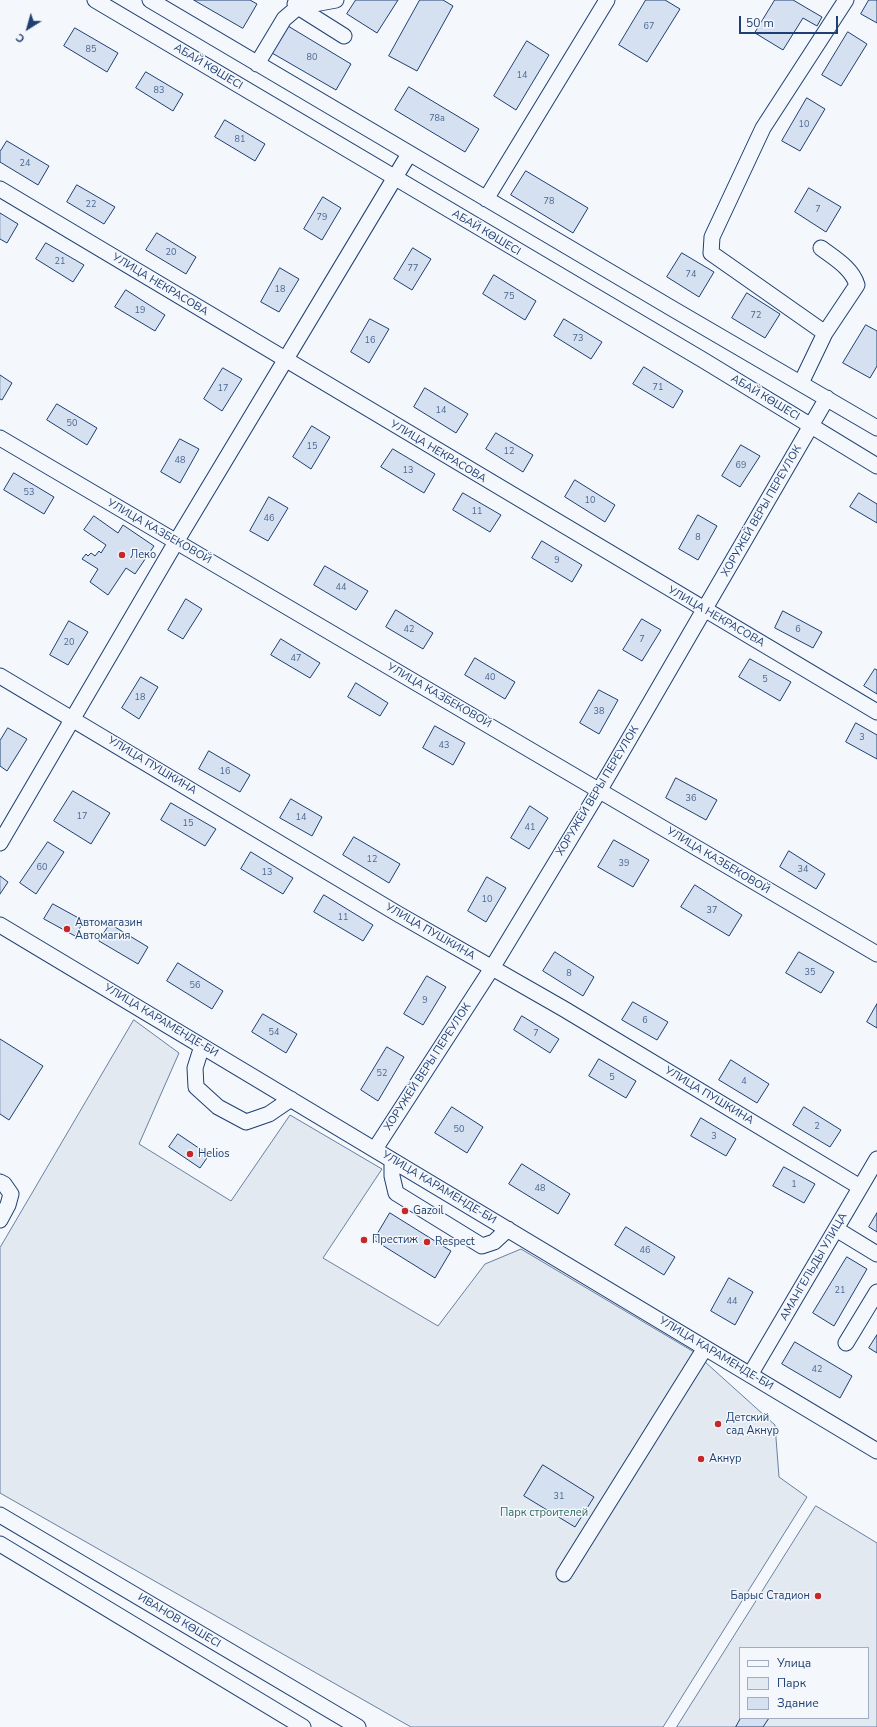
<!DOCTYPE html>
<html>
<head>
<meta charset="utf-8">
<style>
  body { margin:0 }
  #map { position:relative; width:877px; height:1727px; overflow:hidden; background:#f4f7fb; font-family:"Nunito Sans",sans-serif }
  canvas { display:block }
  .legend { position:absolute; left:739px; top:1647px; width:130px; height:72px; box-sizing:border-box; background:#f4f7fb; border:1px solid #9eadc5; margin:0; padding:5px 7px; list-style:none; font-size:12px; color:#1d3f73 }
  .legend li { display:flex; align-items:center; gap:8px; height:20px }
  .legend b { width:20px; border:1px solid #9eadc5 }
  .north { position:absolute; left:8px; top:8px; width:40px; height:40px; -webkit-text-stroke:3px #f4f7fb; paint-order:stroke; rotate:217deg; font-size:11px; font-weight:700; line-height:16px; text-align:center; color:#1d3f73 }
  .north::after { content:''; display:block; margin:auto; width:14px; height:18px; background:#1d3f73; clip-path:polygon(50% 0,100% 100%,50% 72%,0 100%) }
  .scale { position:absolute; left:739px; top:16px; width:99px; height:18px; box-sizing:border-box; border:2px solid #1d3f73; border-top:0; padding-left:5px; font-size:12px; line-height:14px; white-space:nowrap; color:#1d3f73; -webkit-text-stroke:3px #f4f7fb; paint-order:stroke }
</style>
</head>
<body>
<div id="map">
<canvas width="877" height="1727"></canvas>
<ul class="legend">
<li><b style="height:5px;background:#f4f7fb"></b>Улица</li>
<li><b style="height:11px;background:#e3e9f0"></b>Парк</li>
<li><b style="height:11px;background:#d5e0f0"></b>Здание</li>
</ul>
<div class="north">С</div>
<div class="scale">50 m</div>
</div>
<script>
const context = document.querySelector('canvas').getContext('2d');
context.lineJoin = 'round';
function fillPath(path, color) {
  context.fillStyle = color;
  context.fill(path, 'evenodd');
}
function trace(path, color, width, dash) {
  context.strokeStyle = color;
  context.lineWidth = width;
  context.lineCap = dash ? 'butt' : 'round';
  context.setLineDash(dash || []);
  context.stroke(path);
}
function label(font, color, halo, rows, align = 'center') {
  context.font = font + ' "Nunito Sans",sans-serif';
  context.lineWidth = 3;
  context.setLineDash([]);
  context.textBaseline = 'middle';
  context.strokeStyle = halo;
  context.fillStyle = color;
  for (const [text, x, y, turn = 0] of rows) {
    context.save();
    context.translate(x, y);
    context.rotate((+turn || 0) * Math.PI / 180);
    context.textAlign = isNaN(turn) ? turn : align;
    if (halo) context.strokeText(text, 0, 0);
    context.fillText(text, 0, 0);
    context.restore();
  }
}
const green = new Path2D(`
  M134,1020l45,33 -40,91 92,57 59,-86 92,54 -59,89 115,68 47,-62 36,-15 173,103 81,73 4,52 28,20 -144,230h-252l-411,-234v-245z
  M816,1506l61,37v184h-200zM740,1648h128v70h-128z`);
fillPath(green, '#e3e9f0');
trace(green, '#687fa3', 1);
const building = new Path2D(`
  M194,0h56l7,4 -14,24z
  M356,0h42l-21,33 -30,-19z
  M420,0h23l10,6 -36,65 -28,-15z
  M646,0h19l15,9 -33,53 -28,-17z
  M775,0h18l29,17 -5,9 -14,-8 -20,32 -28,-17z
  M869,0h8v23l-16,-9z
  M288,26l63,38 -15,26 -64,-37z
  M75,28l43,25 -11,19 -43,-26z
  M848,32l19,12 -26,42 -19,-11z
  M527,41l22,14 -33,55 -22,-14z
  M146,72l37,22 -10,17 -37,-23z
  M409,87l70,42 -14,23 -70,-42z
  M807,98l18,11 -25,42 -18,-10z
  M225,120l40,24 -10,17 -40,-24z
  M7,141l42,25 -11,19 -38,-23v-10z
  M526,171l62,37 -15,25 -62,-38z
  M77,185l38,22 -11,17 -37,-22z
  M809,188l32,19 -15,25 -31,-20z
  M323,197l18,11 -19,32 -18,-11z
  M0,213l18,11 -11,19 -7,-4z
  M157,233l39,24 -10,17 -40,-24z
  M46,243l38,22 -11,17 -37,-23z
  M413,248l18,11 -19,31 -18,-11z
  M682,253l32,19 -15,25 -32,-20z
  M280,268l19,11 -20,33 -18,-10z
  M494,275l42,26 -11,19 -42,-26z
  M126,290l39,25 -10,16 -40,-24z
  M747,293l33,21 -15,24 -33,-20z
  M370,319l19,10 -20,34 -18,-11z
  M564,319l38,23 -11,17 -37,-23z
  M866,325l11,6v35l-7,12 -27,-15z
  M644,367l39,24 -10,17 -40,-24z
  M223,368l19,11 -20,32 -18,-12z
  M0,375l12,8 -10,17 -2,-1z
  M425,388l43,26 -12,19 -42,-26z
  M57,404l40,24 -10,17 -40,-25z
  M312,426l18,11 -19,32 -18,-12z
  M496,433l37,22 -10,17 -37,-23z
  M180,439l19,10 -19,34 -19,-11z
  M741,445l19,11 -20,31 -18,-11z
  M393,449l42,25 -11,19 -43,-26z
  M14,473l40,24 -10,17 -40,-24z
  M575,480l40,25 -10,17 -40,-25z
  M463,493l38,22 -11,17 -37,-22z
  M859,493l18,11v19l-27,-16z
  M269,497l19,11 -20,33 -18,-10z
  M698,515l19,11 -19,34 -19,-11z
  M94,516l24,17 5,-8 31,21 -19,28 -9,-6 -18,27 -18,-13 8,-13 -16,-10 4,-5 2,2 3,-3 4,3 4,-5 2,2 5,-8 -22,-15z
  M542,541l40,24 -10,17 -40,-24z
  M325,566l43,25 -12,19 -42,-25z
  M186,599l16,10 -19,30 -15,-9z
  M396,610l37,23 -10,16 -37,-22z
  M783,611l39,21 -9,16 -38,-20z
  M642,619l19,11 -19,31 -19,-11z
  M69,621l19,11 -20,33 -18,-10z
  M281,639l39,24 -10,15 -39,-23z
  M475,658l40,24 -10,17 -40,-24z
  M750,659l41,23 -11,19 -41,-24z
  M875,669l2,1v24l-13,-8z
  M141,677l17,10 -19,32 -17,-11z
  M356,683l32,20 -8,13 -32,-19z
  M599,690l19,10 -19,34 -19,-11z
  M856,723l21,12v24l-31,-17z
  M435,726l30,17 -12,22 -30,-17z
  M8,728l19,11 -20,32 -7,-5v-25z
  M209,751l41,24 -10,17 -41,-23z
  M676,778l41,22 -11,20 -40,-22z
  M73,791l37,22 -19,31 -37,-23z
  M291,799l31,18 -10,19 -32,-18z
  M171,803l45,26 -11,17 -44,-26z
  M530,806l18,12 -19,31 -18,-11z
  M354,837l46,27 -11,19 -46,-28z
  M614,840l35,20 -16,27 -35,-20z
  M48,842l16,10 -28,42 -16,-11z
  M789,851l36,23 -9,15 -36,-22z
  M251,852l42,26 -10,16 -42,-25z
  M0,876l8,6 -8,12z
  M487,877l19,11 -20,34 -18,-11z
  M695,885l47,30 -13,21 -48,-29z
  M324,895l49,30 -10,16 -49,-29z
  M53,904l31,17 -9,15 -31,-17z
  M110,924l38,23 -10,17 -39,-23z
  M555,952l39,25 -11,19 -40,-25z
  M799,952l35,20 -13,21 -35,-20z
  M178,963l45,28 -11,18 -45,-28z
  M427,976l19,11 -23,38 -19,-11z
  M633,1002l35,20 -11,18 -35,-20z
  M877,1004v24l-10,-6z
  M263,1014l34,20 -11,19 -34,-21z
  M522,1016l37,23 -9,14 -36,-23z
  M0,1039l43,27 -34,54 -9,-6z
  M387,1047l17,10 -26,44 -17,-11z
  M599,1059l37,22 -10,17 -37,-22z
  M731,1060l38,24 -12,19 -38,-23z
  M452,1107l31,20 -16,26 -32,-20z
  M804,1107l37,23 -11,17 -37,-22z
  M701,1118l35,21 -10,17 -35,-20z
  M178,1134l31,21 -9,13 -31,-21z
  M522,1164l48,30 -12,20 -49,-30z
  M784,1167l31,17 -11,19 -31,-17z
  M390,1213l61,38 -16,27 -61,-38z
  M877,1213v19l-8,-5z
  M626,1227l49,30 -11,18 -49,-30z
  M847,1257l20,12 -33,57 -21,-13z
  M729,1278l24,14 -18,33 -24,-14z
  M877,1335v18l-8,-5z
  M795,1342l57,34 -12,22 -58,-34z
  M543,1465l51,32 -19,30 -51,-31z
  M741,1718h28l-6,9h-27z`);
fillPath(building, '#d5e0f0');
trace(building, '#1d3f73', 1);
const minor = new Path2D(`
  M95,0l608,360 174,106
  M150,0l523,309 204,119
  M295,4l3,3 46,29
  M257,64l27,-45 14,-12 38,-7
  M0,189l877,523
  M486,199l121,-199
  M825,333l-114,-80 1,-16 51,-109 83,-128
  M801,383l24,-50 32,-48c-5,-17 -23,-27 -36,-37
  M0,438l877,516
  M0,676l398,238 166,95 296,178
  M0,843l176,-301 233,-388
  M0,925l877,526
  M202,1046l-7,22 1,19 22,20 28,15 23,-8 22,-15
  M375,1149l117,-181 107,-177 228,-393
  M392,1160v16l4,17 86,53 12,-4 14,-13
  M0,1182l4,2 7,10 -3,11 -8,15
  M836,1229l41,25
  M846,1343l31,-51
  M750,1375l127,-216
  M0,1515l358,212
  M0,1544l303,183
  M564,1574l141,-226`);
trace(minor, '#1d3f73', 17);
trace(minor, '#f4f7fb', 15);
for (const [x, y, r, color] of [
  [122,555,4,"#c62828"],
  [67,929,4,"#c62828"],
  [190,1154,4,"#c62828"],
  [405,1211,4,"#c62828"],
  [364,1240,4,"#c62828"],
  [427,1242,4,"#c62828"],
  [718,1424,4,"#c62828"],
  [701,1459,4,"#c62828"],
  [818,1596,4,"#c62828"]
]) {
  const dot = new Path2D();
  dot.arc(x, y, r, 0, 2 * Math.PI);
  context.fillStyle = color;
  context.fill(dot);
  trace(dot, '#f4f7fb', 1.5);
}
label('9px', '#4b6792', null, [
  ["67",649,27],
  ["85",91,50],
  ["80",312,58],
  ["14",522,76],
  ["83",159,91],
  ["78а",437,119],
  ["10",804,125],
  ["81",240,140],
  ["24",25,164],
  ["78",549,202],
  ["22",91,205],
  ["7",818,210],
  ["79",322,218],
  ["20",171,253],
  ["21",60,262],
  ["77",413,269],
  ["74",691,275],
  ["18",280,290],
  ["75",509,297],
  ["19",140,311],
  ["72",756,316],
  ["73",578,339],
  ["16",370,341],
  ["71",658,388],
  ["17",223,389],
  ["14",441,411],
  ["50",72,424],
  ["15",312,447],
  ["12",509,452],
  ["48",180,461],
  ["69",741,466],
  ["13",408,471],
  ["53",29,493],
  ["10",590,501],
  ["11",477,512],
  ["46",269,519],
  ["8",698,538],
  ["9",557,561],
  ["44",341,588],
  ["42",409,630],
  ["6",798,630],
  ["7",642,640],
  ["20",69,643],
  ["47",296,659],
  ["40",490,678],
  ["5",765,680],
  ["18",140,698],
  ["38",599,712],
  ["3",862,738],
  ["43",444,746],
  ["16",225,772],
  ["36",691,799],
  ["17",82,817],
  ["14",301,818],
  ["15",188,824],
  ["41",530,828],
  ["12",372,860],
  ["39",624,864],
  ["60",42,868],
  ["34",803,870],
  ["13",267,873],
  ["10",487,900],
  ["37",712,911],
  ["11",343,918],
  ["35",810,973],
  ["8",569,974],
  ["56",195,986],
  ["9",425,1001],
  ["6",645,1021],
  ["54",274,1033],
  ["7",536,1034],
  ["52",382,1074],
  ["5",612,1078],
  ["4",744,1082],
  ["2",817,1127],
  ["50",459,1130],
  ["3",714,1137],
  ["1",794,1185],
  ["48",540,1189],
  ["46",645,1251],
  ["21",840,1291],
  ["44",732,1302],
  ["42",817,1370],
  ["31",559,1497]
]);
label('11px', '#1d3f73', '#f4f7fb', [
  ["АБАЙ КӨШЕСІ",208,67,31],
  ["АБАЙ КӨШЕСІ",486,233,31],
  ["УЛИЦА НЕКРАСОВА",160,285,31],
  ["АБАЙ КӨШЕСІ",765,398,31],
  ["УЛИЦА НЕКРАСОВА",438,452,31],
  ["ХОРУЖЕЙ ВЕРЫ ПЕРЕУЛОК",762,511,-60],
  ["УЛИЦА КАЗБЕКОВОЙ",159,532,30],
  ["УЛИЦА НЕКРАСОВА",716,617,30],
  ["УЛИЦА КАЗБЕКОВОЙ",439,696,30],
  ["УЛИЦА ПУШКИНА",152,766,31],
  ["ХОРУЖЕЙ ВЕРЫ ПЕРЕУЛОК",598,791,-59],
  ["УЛИЦА КАЗБЕКОВОЙ",718,861,31],
  ["УЛИЦА ПУШКИНА",430,932,30],
  ["УЛИЦА КАРАМЕНДЕ-БИ",161,1021,31],
  ["ХОРУЖЕЙ ВЕРЫ ПЕРЕУЛОК",428,1067,-57],
  ["УЛИЦА ПУШКИНА",709,1096,31],
  ["УЛИЦА КАРАМЕНДЕ-БИ",439,1188,31],
  ["АМАНГЕЛЬДЫ УЛИЦА",814,1267,-60],
  ["УЛИЦА КАРАМЕНДЕ-БИ",716,1354,31],
  ["ИВАНОВ КӨШЕСІ",179,1621,31]
]);
label('11px', '#1d3f73', '#f4f7fb', [
  ["Леко",130,555],
  ["Автомагазин",75,923],
  ["Автомагия",75,936],
  ["Helios",198,1154],
  ["Gazoil",413,1211],
  ["Престиж",372,1240],
  ["Respect",435,1242],
  ["Детский",726,1418],
  ["сад Акнур",726,1431],
  ["Акнур",709,1459],
  ["Барыс Стадион",810,1596,"right"]
], 'left');
label('11px', '#2c6c60', '#f4f7fb', [
  ["Парк строителей",544,1513]
]);
</script>
</body>
</html>
